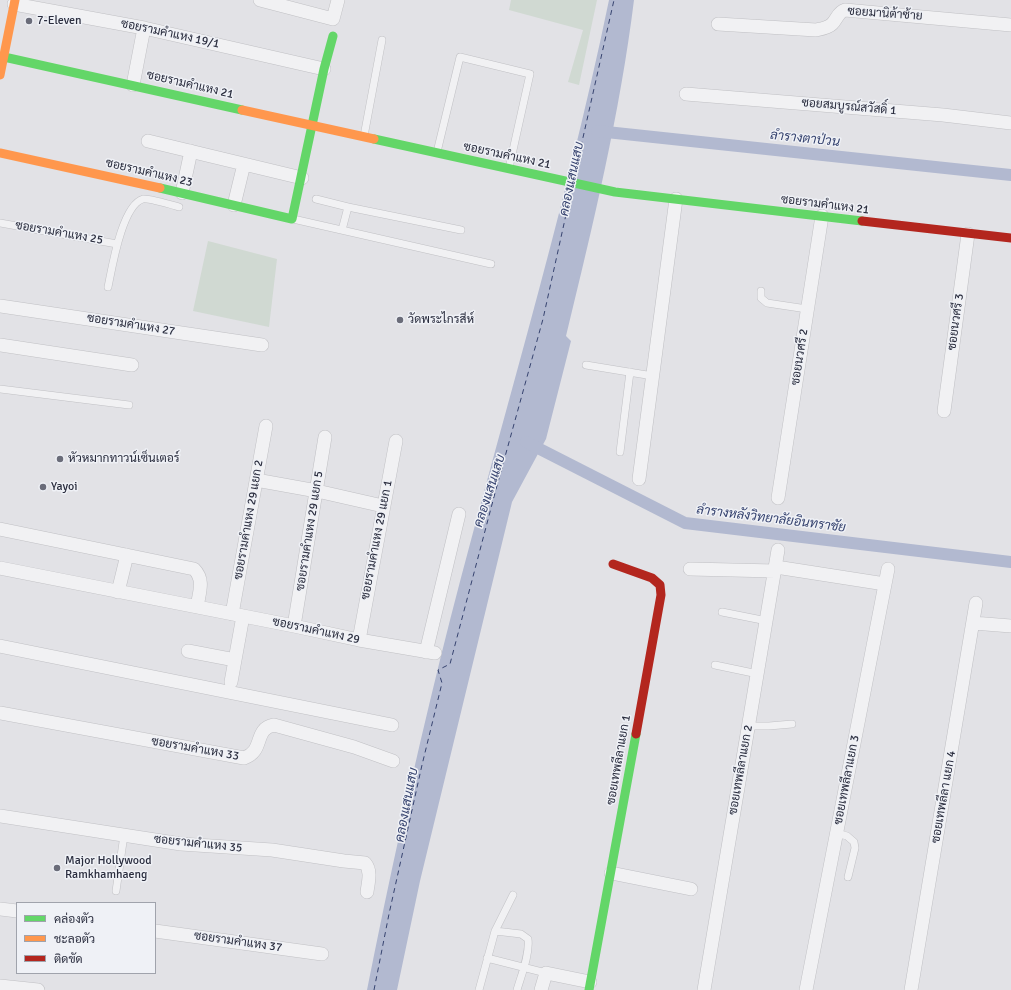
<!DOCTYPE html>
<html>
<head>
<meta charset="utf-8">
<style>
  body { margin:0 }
  #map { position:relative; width:1011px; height:990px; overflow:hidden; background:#e2e2e6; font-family:Signika,Sarabun,sans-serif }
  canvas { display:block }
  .legend { position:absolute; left:16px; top:902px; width:140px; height:72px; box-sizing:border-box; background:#eff1f6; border:1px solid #a0a3ac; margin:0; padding:5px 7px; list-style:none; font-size:12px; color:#2a2d3e }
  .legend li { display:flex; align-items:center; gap:8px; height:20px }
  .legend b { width:20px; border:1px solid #a0a3ac }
</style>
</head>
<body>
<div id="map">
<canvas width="1011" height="990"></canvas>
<ul class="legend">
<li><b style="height:5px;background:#63d668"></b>คล่องตัว</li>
<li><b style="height:5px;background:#ff974d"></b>ชะลอตัว</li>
<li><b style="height:5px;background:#b3261e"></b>ติดขัด</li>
</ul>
</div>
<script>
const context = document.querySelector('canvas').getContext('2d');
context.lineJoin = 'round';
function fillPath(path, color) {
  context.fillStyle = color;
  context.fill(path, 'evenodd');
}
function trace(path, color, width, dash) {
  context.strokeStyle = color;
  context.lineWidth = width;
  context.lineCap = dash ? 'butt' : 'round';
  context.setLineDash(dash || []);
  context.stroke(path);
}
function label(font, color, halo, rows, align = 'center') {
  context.font = font + ' Signika,Sarabun,sans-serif';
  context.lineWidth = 3;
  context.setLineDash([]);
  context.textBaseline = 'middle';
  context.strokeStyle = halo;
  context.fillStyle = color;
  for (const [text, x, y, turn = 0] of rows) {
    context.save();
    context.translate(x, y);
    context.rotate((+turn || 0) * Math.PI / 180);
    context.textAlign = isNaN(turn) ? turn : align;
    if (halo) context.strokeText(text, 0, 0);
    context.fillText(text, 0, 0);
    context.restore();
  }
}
fillPath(new Path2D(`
  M511,0h86l-18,85 -11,-3 15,-52 -74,-20z
  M208,241l69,18 -8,68 -76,-16z`), '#d0d9d2');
fillPath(new Path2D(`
  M609,0h25c-14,113 -41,225 -68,336l5,5 -25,98 -34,63 -92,379 -23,109h-30c22,-110 46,-221 73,-330 55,-220 123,-437 169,-660z`), '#b2b9d0');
trace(new Path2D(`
  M597,131l414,44
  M526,442l159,81 326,39`), '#b2b9d0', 12);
trace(new Path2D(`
  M575,173l39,-173
  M374,990l15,-76 33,-149 20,-82 -4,-13 12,-6 45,-171 48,-174 28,-127`), '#36436f', 1, [5, 4]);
const lane = new Path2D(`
  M364,136l18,-96
  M437,152l23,-95 70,17 -21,94
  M316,199l32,8 113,23
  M293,219l198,45
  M0,223l117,21
  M342,230l6,-23
  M108,287c4,-19 14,-82 35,-88 5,-1 29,6 36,8
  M761,291v7l6,5 40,6
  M586,365l67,11
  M0,389l129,16
  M620,452l10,-80
  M722,612l45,9
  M715,665l43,9
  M749,726h20l23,-2
  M836,833l11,3 7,6 1,6 -7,29
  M116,891l8,-56
  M495,931l26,3 7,5c2,15 -7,37 -11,51
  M487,958l59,15
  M479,990l16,-59 18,-36`);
const street = new Path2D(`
  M260,0l73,19 5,-19
  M14,4l130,24 180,41
  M718,24l98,6c5,-1 12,-2 16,-6 5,-5 6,-12 13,-14l166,15
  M133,85l11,-57
  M686,94l257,21 68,8
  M148,141l154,37
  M182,193l9,-42
  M234,205l10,-41
  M0,306l262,39
  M0,345l132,20
  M944,411l24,-177
  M639,479l37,-280
  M256,480l61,11 66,15
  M778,498l44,-282
  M0,529l194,40c11,11 5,24 3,38
  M776,567l109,17
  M0,568l294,58 65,14 76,13
  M690,569l85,2
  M118,592l9,-37
  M232,614l34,-188
  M973,623l38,3
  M294,626l31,-189
  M359,640l37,-199
  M0,646l392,79
  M188,651l47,9
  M426,652l33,-138
  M231,682l12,-66
  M0,713l244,45c21,-7 9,-29 30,-33l80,22 39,14
  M0,816l181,28 91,6 72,11 21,2c7,8 3,20 2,29
  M611,873l80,16
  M0,909l17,2
  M155,931l167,23
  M0,986l38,4
  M541,990l5,-17 44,9
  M704,990l74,-440
  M806,990l82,-421
  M911,990l65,-387`);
trace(lane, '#c0c0c4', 8);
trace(street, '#c0c0c4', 14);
trace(lane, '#f1f1f3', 7);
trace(street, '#f1f1f3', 13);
trace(new Path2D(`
  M4,57l238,53
  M374,139l241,53 247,29
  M160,188l132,31 32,-150 9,-33
  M589,990l47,-256`), '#63d668', 9);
trace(new Path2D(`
  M0,75l15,-75
  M242,110l132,29
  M0,153l160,35`), '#ff974d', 9);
trace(new Path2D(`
  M862,221l149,17
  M613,564l39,14 8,7 1,10 -25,139`), '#b3261e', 9);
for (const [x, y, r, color] of [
  [29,21,4,"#6a6c79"],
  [400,320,4,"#6a6c79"],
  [60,459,4,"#6a6c79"],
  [43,487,4,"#6a6c79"],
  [57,868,4,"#6a6c79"]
]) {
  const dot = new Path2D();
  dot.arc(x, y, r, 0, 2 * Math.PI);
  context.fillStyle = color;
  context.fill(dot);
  trace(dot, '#eff1f6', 1.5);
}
label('12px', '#2a2d3e', '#eff1f6', [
  ["ซอยมานิต้าซ้าย",885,14,4],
  ["ซอยรามคำแหง 19/1",170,34,12],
  ["ซอยรามคำแหง 21",190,85,13],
  ["ซอยสมบูรณ์สวัสดิ์ 1",849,107,5],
  ["ซอยรามคำแหง 21",507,156,12],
  ["ซอยรามคำแหง 23",149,173,13],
  ["ซอยรามคำแหง 21",825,205,7],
  ["ซอยรามคำแหง 25",59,233,10],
  ["ซอยนวศรี 3",956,322,-82],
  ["ซอยรามคำแหง 27",131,325,9],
  ["ซอยนวศรี 2",800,357,-81],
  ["ซอยรามคำแหง 29 แยก 2",249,520,-80],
  ["ซอยรามคำแหง 29 แยก 5",310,531,-81],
  ["ซอยรามคำแหง 29 แยก 1",377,540,-79],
  ["ซอยรามคำแหง 29",316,631,12],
  ["ซอยรามคำแหง 33",195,749,10],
  ["ซอยเทพลีลาแยก 1",619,760,-80],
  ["ซอยเทพลีลาแยก 2",741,770,-80],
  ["ซอยเทพลีลาแยก 3",847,780,-79],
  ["ซอยเทพลีลา แยก 4",944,797,-80],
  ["ซอยรามคำแหง 35",198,844,6],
  ["ซอยรามคำแหง 37",238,942,8]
]);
label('12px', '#2a2d3e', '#eff1f6', [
  ["7-Eleven",37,21],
  ["วัดพระไกรสีห์",408,320],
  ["หัวหมากทาวน์เซ็นเตอร์",68,459],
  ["Yayoi",51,487],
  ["Major Hollywood",65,861],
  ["Ramkhamhaeng",65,875]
], 'left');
label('italic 13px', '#36436f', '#eff1f6', [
  ["ลำรางตาป่วน",805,139,6],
  ["คลองแสนแสบ",572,179,-78],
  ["คลองแสนแสบ",490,491,-72],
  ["ลำรางหลังวิทยาลัยอินทราชัย",771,519,7],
  ["คลองแสนแสบ",407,805,-79]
]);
</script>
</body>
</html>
